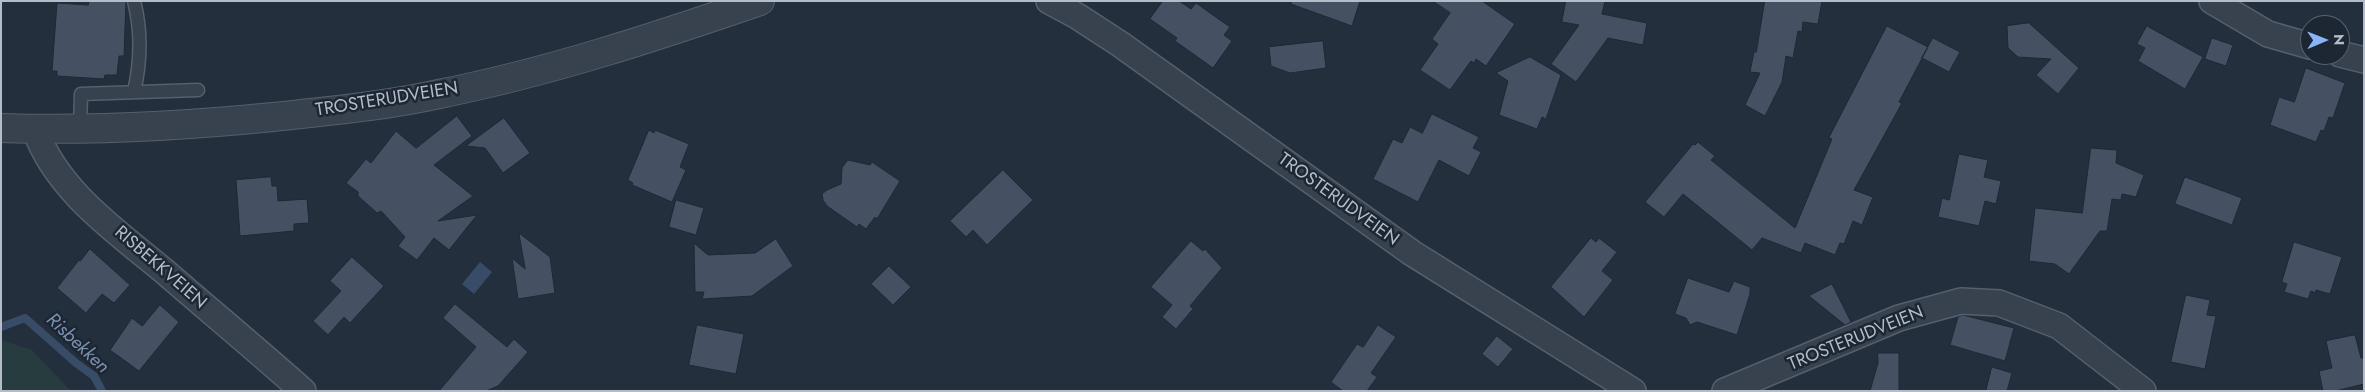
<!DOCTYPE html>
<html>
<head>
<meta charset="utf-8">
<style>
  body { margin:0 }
  #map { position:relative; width:2365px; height:392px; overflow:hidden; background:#242f3e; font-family:Jost,sans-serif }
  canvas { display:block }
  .frame { position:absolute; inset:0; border:2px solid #b4bcc9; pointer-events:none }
  .north { position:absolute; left:2300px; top:15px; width:50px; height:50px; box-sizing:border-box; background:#1d2633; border:1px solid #59626f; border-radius:50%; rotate:89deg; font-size:14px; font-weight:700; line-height:20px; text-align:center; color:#b4bcc9 }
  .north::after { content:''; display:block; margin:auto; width:18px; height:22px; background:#8ab4f8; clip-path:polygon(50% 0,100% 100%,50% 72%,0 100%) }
</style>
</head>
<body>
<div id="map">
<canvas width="2365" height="392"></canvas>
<div class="frame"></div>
<div class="north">N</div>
</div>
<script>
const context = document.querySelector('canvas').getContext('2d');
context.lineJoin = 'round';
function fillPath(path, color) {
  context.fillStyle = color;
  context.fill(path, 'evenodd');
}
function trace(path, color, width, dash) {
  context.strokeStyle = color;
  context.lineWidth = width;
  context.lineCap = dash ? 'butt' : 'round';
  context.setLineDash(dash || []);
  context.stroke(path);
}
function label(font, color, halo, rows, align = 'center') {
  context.font = font + ' Jost,sans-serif';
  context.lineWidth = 5;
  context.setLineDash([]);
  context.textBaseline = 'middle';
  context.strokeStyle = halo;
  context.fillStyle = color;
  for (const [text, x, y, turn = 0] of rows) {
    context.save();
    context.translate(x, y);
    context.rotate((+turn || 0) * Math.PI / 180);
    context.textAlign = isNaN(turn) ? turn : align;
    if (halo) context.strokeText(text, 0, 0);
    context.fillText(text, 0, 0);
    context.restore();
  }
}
fillPath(new Path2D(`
  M1,340l31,10 39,41h-70z`), '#263c3f');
fillPath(new Path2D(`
  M480,262l12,10 -18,22 -12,-10z`), '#394c67');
trace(new Path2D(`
  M1,327l24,-9 51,45 18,13 8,15`), '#394c67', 8);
const building = new Path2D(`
  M89,1h37l-2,55h-5l-2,19h-12l-1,4 -47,-3v-5h-5l5,-68 31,2z
  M1163,1h16l12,8 5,-6 34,24 -6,8 8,6 -19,27 -38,-27 2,-3 -27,-19z
  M1292,1h68l-8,25 -61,-22z
  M1433,1h49l33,23 -29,42 -10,-7 -2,4 -3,-2 -21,29 -30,-20 18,-26 -6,-5 18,-26z
  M1566,1h39l-3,13 45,9 -4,22 -35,-7 -32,44 -25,-18 28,-39 -17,-3z
  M1765,1h57l-4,23 -15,-2 -1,10 -4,-1 -5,27 -7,-2 -4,26 -17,34 -20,-11 15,-32 -10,-1 4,-20h2z
  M2029,23l50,45 -21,26 -22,-19 15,-16 -33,-2 -10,-9 -1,-22z
  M1887,26l41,21 -29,55 3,1 -48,87 19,7 -11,28 -9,-4 -9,23 -4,-1 -5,12 -30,-12 -4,10 -39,-15 -10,12 -69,-56 -19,23 -19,-15 48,-58 2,1 3,-3 17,14 -4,4 84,68 37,-89 -3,-1z
  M2147,26l56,31 -18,32 -47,-28 7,-13 -8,-4z
  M1933,38l27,14 -11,20 -27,-14z
  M2212,38l21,7 -7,21 -21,-7z
  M1323,41l3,27 -36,5 -19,-7 -2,-19z
  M1530,57l31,18 -15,44 -4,-2 -5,12 -38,-14 9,-34 -12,-8z
  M2306,68l39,15 -12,35 -4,-1 -5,14 -3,-1 -5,12 -46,-17 9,-28 15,5z
  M1432,114l47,23 -6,11 8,4 -12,24 -30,-16 -21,42 -45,-23 20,-40 9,4 8,-16 12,6z
  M457,116l15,20 -38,29 39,31 -35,25 39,-6 -28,35 -15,-12 -17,22 -19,-14 7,-9 -24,-26 -4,2 -19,-17v-4l-12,-9 20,-24 5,4 25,-32 20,17z
  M504,118l26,35 -27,20 -18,-25 -19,-2z
  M649,130l5,3 1,-3 34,14 -9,23 6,3 -14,32 -40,-17 1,-2 -5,-3z
  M2091,148l26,2 -1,13 28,12 -8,22 -14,-3 -1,6 -9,-1 -5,32h-7l-31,43 -14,-10 -26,-3 6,-53 47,5z
  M1959,154l29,6 -4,17 17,4 -5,23 -11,-3 -6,25 -41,-9 4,-19 7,2z
  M848,160l22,5 2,-3 28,19 -23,38 -2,-2 -9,12 -7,-5 -2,3 -30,-21 -4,-6 -1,-6 5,-4 14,-6 1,-16z
  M1003,170l30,30 -46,45 -14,-15 -7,7 -16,-16z
  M271,177l1,9h5l1,15 29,-2 2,24 -15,1v7l-54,5 -4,-56z
  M2185,177l57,21 -10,27 -57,-21z
  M676,200l28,8 -8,27 -27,-8z
  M519,233l31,24 5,36 -37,6 -6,-41 13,11z
  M1591,238l5,4 3,-4 18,14 -15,19 11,9 -29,37 -33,-30z
  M776,239l17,27 -41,30 -50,3 2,-7h-9l-1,-49 14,12 47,-2z
  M1191,241l12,10 2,-2 17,19 -32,38 3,3 -17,20 -14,-12 10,-12 -21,-18z
  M2294,242l48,15 -12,37 -14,-4 -1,3 -4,-2 -3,8 -24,-7 3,-8 -5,-2z
  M90,249l40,36 -16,18 -12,-9 -16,19 -29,-25 22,-28 1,1z
  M352,257l32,29 -34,37 -6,-6 -16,18 -15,-14 28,-30 -11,-10z
  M889,266l22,21 -18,18 -22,-21z
  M1688,278l41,14 5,-11 16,6v7l-13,41 -40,-13 -7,3 -4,-7 -11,-4z
  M1832,284l19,38 -6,3 -36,-29z
  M2186,295l24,5 -3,15 9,1 -11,53 -34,-7z
  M455,304l52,43 7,-8 14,13 -30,34 -12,5h-47l37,-44 -33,-29z
  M160,305l19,17 -40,49 -29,-21 22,-32 10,8z
  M1963,315l51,13 -9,33 -55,-16 8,-28z
  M697,325l47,9 -8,40 -47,-9z
  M1378,325l18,12 -25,36 6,4 -10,14h-24l-12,-9 26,-38 6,3z
  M2355,335l6,23h3v26l-29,7h-12l-4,-20 13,-3 -6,-27z
  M1497,336l16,13 -15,18 -16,-13z
  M1878,353h21v38h-29l8,-28z
  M1992,367l20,6 -5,18h-21z`);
fillPath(building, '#455162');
trace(building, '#1f2835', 1);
const service = new Path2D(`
  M134,92c7,-31 8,-60 0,-91
  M80,128l1,-34 117,-4`);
const minor = new Path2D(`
  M1049,1l28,15 43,28 292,209 221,138
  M2212,1l56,33 42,12
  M2340,54l24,6
  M35,129c21,61 81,102 129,142 46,40 93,79 139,120
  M1725,391l174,-73 62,-17 38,2 60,23 84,65`);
const tertiary = new Path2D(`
  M1,128c91,3 182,-2 272,-11 56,-6 112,-11 166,-23 110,-22 216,-57 321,-93`);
trace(service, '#565f6c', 15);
trace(minor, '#565f6c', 28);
trace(tertiary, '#565f6c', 30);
trace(service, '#38414e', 12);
trace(minor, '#38414e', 25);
trace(tertiary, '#38414e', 28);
label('18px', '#b4bcc9', '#1d2633', [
  ["TROSTERUDVEIEN",387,100,-9],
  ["TROSTERUDVEIEN",1338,200,36],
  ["RISBEKKVEIEN",160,268,41],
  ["TROSTERUDVEIEN",1856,339,-22]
]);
label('italic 19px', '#7c92b1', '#1d2633', [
  ["Risbekken",77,344,43]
]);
</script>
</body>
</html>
